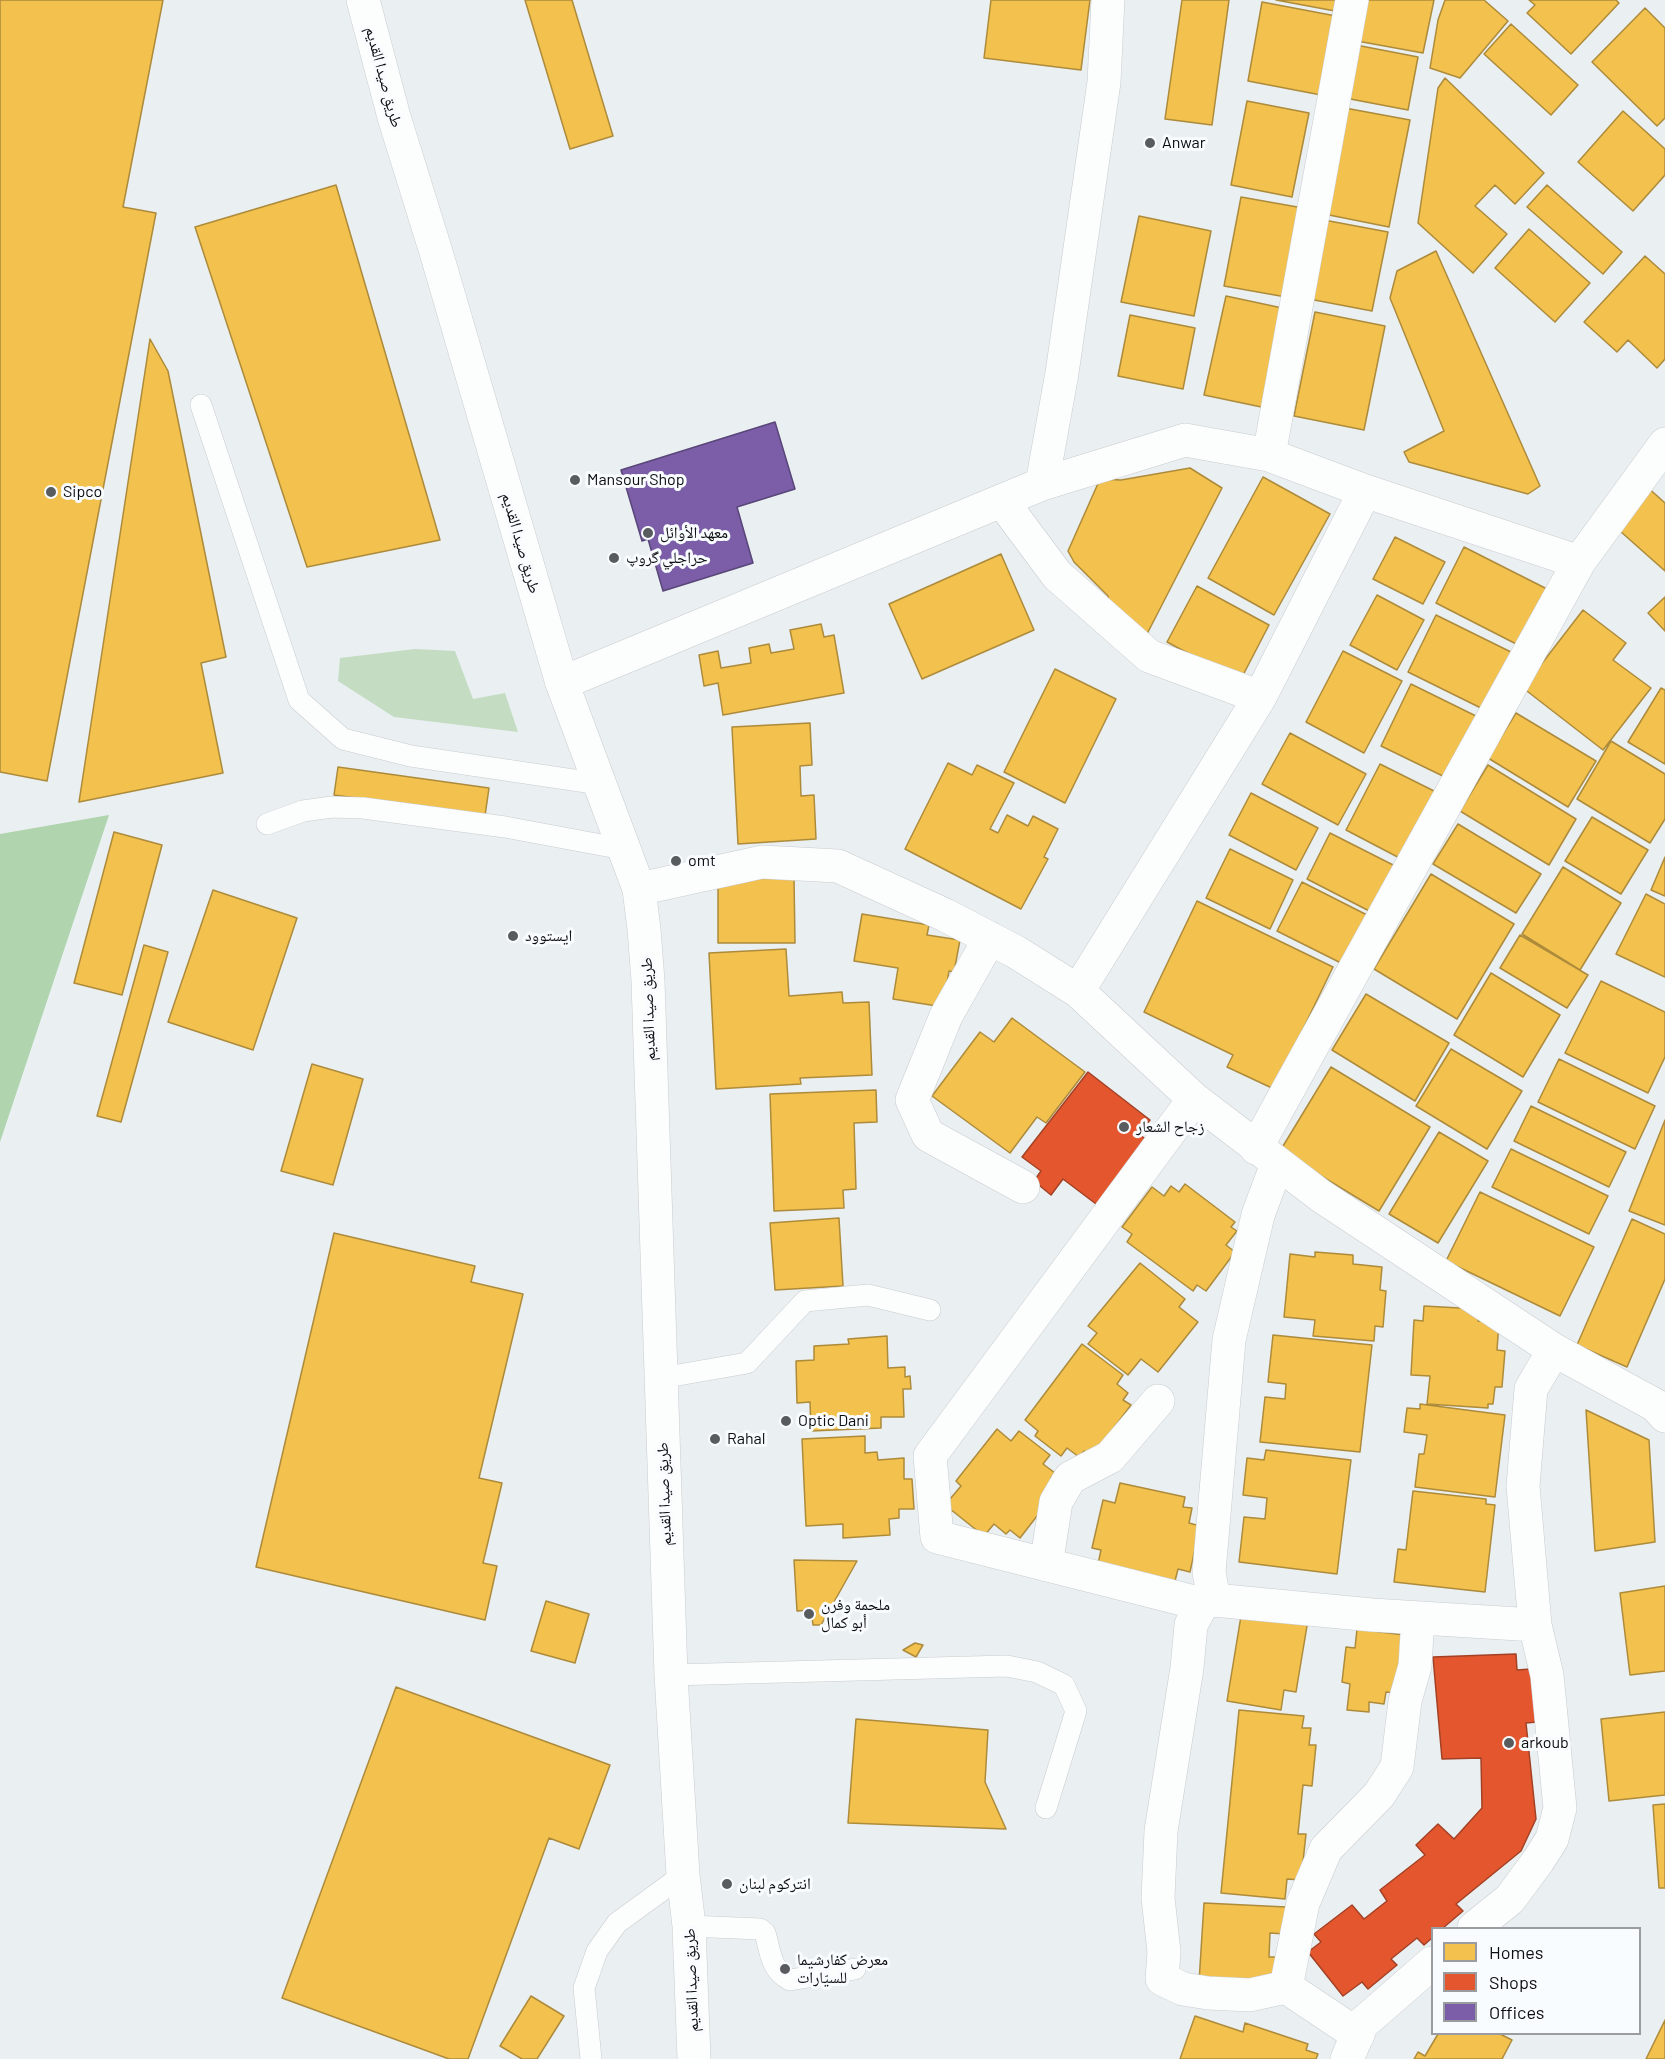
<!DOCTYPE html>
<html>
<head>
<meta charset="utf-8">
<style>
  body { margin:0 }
  #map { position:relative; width:1665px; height:2059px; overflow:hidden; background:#eaeff2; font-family:Barlow,sans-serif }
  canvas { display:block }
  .legend { position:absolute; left:1431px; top:1927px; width:210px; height:108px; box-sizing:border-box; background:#f9fcff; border:2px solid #9a9c9f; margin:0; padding:8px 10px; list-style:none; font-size:18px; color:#0b0d0f }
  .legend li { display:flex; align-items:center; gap:12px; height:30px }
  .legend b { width:30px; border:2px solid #9a9c9f }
</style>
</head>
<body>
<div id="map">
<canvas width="1665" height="2059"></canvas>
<ul class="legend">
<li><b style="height:16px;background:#f2c14e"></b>Homes</li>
<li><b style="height:16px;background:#e4572e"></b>Shops</li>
<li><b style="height:16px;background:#7b5ea7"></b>Offices</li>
</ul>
</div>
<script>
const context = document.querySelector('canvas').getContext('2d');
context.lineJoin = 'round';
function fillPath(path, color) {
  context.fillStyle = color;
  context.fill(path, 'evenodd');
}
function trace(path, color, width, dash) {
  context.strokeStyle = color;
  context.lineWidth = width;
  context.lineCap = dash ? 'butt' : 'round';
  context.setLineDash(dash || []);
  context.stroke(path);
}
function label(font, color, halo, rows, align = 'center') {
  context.font = font + ' Barlow,"Noto Naskh Arabic",sans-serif';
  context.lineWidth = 6;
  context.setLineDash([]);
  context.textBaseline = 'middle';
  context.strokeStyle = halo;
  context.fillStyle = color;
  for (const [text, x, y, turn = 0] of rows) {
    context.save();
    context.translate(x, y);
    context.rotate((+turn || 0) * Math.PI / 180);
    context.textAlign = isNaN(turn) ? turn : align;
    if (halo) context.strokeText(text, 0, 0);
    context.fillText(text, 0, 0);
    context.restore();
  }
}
fillPath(new Path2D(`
  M415,649l40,2 18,48 32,-6 13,39 -124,-15 -56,-36 2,-23z`), '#c3dcc2');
fillPath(new Path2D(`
  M109,815l-109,327v-308z`), '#b0d4ad');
const homes = new Path2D(`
  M0,0h163l-40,207 33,6 -109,568 -47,-9z
  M525,0h47l41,136 -43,13z
  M991,0h99l-9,70 -97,-12z
  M1182,0h47l-17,125 -47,-6z
  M1276,0h61l-2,11z
  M1365,0h69l-11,53 -66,-12z
  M1445,0h39l24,21 -48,57 -30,-10 8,-48z
  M1529,0h87l3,3 -48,51 -44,-41 8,-8z
  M1262,2l74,14 -15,79 -73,-14z
  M1645,8l20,20v90l-8,8 -65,-64z
  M1511,24l67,61 -27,30 -67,-61z
  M1356,45l62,12 -10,53 -63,-12z
  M1445,78l99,95 -29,31 -20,-19 -20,21 32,28 -34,39 -55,-50 20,-135z
  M1247,101l62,12 -17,84 -61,-12z
  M1345,108l65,12 -21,107 -65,-13z
  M1623,111l42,38v26l-32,36 -55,-49z
  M336,185l104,355 -133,27 -112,-340z
  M1547,185l75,67 -19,22 -76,-67z
  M1241,197l62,11 -17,89 -62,-11z
  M1139,216l72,15 -17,85 -73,-14z
  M1324,220l64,12 -16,79 -63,-12z
  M1529,229l61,54 -35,39 -60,-54z
  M1436,251l104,235 -12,8 -119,-32 -5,-10 40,-21 -54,-133 7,-27z
  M1645,256l20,18v85l-8,9 -29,-28 -11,12 -33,-30z
  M1226,296l61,13 -21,99 -62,-13z
  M1315,312l70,14 -21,104 -70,-14z
  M1130,315l65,13 -12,61 -65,-13z
  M150,339l18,32 58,286 -25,6 22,110 -144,29z
  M1190,468l32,20 -76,148 -36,-19 -2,-21 -34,-34 -6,-11 32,-72 21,1z
  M1263,477l67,37 -56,101 -66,-37z
  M1645,485l20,18v68l-54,-48z
  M1395,537l50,25 -22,42 -50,-25z
  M1464,547l91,46 -29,56 -90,-46z
  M1001,554l33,76 -112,49 -33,-75z
  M1197,586l72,39 -29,56 -73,-39z
  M1377,595l47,25 -27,50 -47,-25z
  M1665,597v34l-17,-18z
  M1583,610l43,33 -13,17 38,28 -48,62 -80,-62z
  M1436,615l83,41 -28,57 -83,-41z
  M821,624l3,13 10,-2 10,58 -121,22 -5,-32 -14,3 -5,-31 19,-4 3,17 30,-5 -2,-15 20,-4 2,9 23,-4 -4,-19z
  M1343,651l59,30 -38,72 -58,-31z
  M1055,669l61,30 -51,104 -61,-31z
  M1411,684l69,34 -29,62 -70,-34z
  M1661,688l4,2v74l-37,-22z
  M1516,713l80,48 -28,46 -80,-49z
  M810,723l2,42 -12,1 1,30 13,-1 2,44 -78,5 -6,-117z
  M1290,733l76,41 -28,51 -76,-41z
  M1611,741l54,33v45l-15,24 -73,-44z
  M948,763l24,12 5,-10 37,18 -24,46 8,4 9,-18 21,11 5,-10 25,13 -14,28 4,2 -27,50 -116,-60z
  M1380,764l66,33 -35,67 -65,-34z
  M1488,765l88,54 -27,46 -89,-54z
  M338,767l151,21 -4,28 -151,-21z
  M1251,793l67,35 -22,42 -67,-35z
  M1592,817l56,33 -27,44 -56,-33z
  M1458,824l83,50 -25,39 -83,-49z
  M114,832l48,13 -40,150 -48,-12z
  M1330,833l73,37 -24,46 -72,-37z
  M1230,849l63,31 -23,49 -64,-31z
  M1665,857v39l-14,-6z
  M1563,867l58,36 -41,67 -58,-36z
  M1431,874l83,50 -57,95 -83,-50z
  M794,878l1,65h-77v-64z
  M1302,882l73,37 -26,48 -72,-36z
  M213,890l84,28 -44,132 -85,-28z
  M1646,894l19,10v73l-49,-23z
  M1197,901l136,66 -59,122 -47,-22 6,-12 -89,-43z
  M862,914l67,11 -2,10 33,5 -6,32 -5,-1 -6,36 -50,-8 5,-31 -44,-7z
  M1520,935l68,40 -21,33 -67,-40z
  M144,945l24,7 -47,170 -24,-6z
  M786,949l3,47 53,-4 1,11 26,-1 3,73 -72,3 1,6 -85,5 -7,-136z
  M1491,973l69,42 -37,62 -69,-42z
  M1601,981l64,31v45l-17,36 -83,-40z
  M1366,994l83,49 -34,58 -83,-51z
  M1012,1018l73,54 -39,51 -9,-6 -27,36 -78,-57 48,-64 14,10z
  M1451,1049l71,42 -35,58 -71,-43z
  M1559,1059l96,47 -20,43 -97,-47z
  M312,1064l51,15 -30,106 -52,-14z
  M1331,1067l99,60 -51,84 -99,-60z
  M876,1090l1,32 -23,1 2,66 -13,1 1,18 -70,3 -4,-117z
  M1531,1106l95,46 -17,35 -95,-46z
  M1665,1120v105l-36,-14z
  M1439,1132l49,29 -50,82 -49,-29z
  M1511,1149l97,47 -19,38 -97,-47z
  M1185,1184l50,38 -4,5 6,4 -11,14 9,7 -29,39 -9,-6 -4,6 -66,-49 5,-8 -10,-7 30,-40 12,9 7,-10 8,6z
  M1480,1192l114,55 -34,69 -114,-55z
  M839,1218l4,68 -68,4 -5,-67z
  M1632,1219l33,15v45l-38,88 -50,-22z
  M334,1233l141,33 -4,16 52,12 -44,184 23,5 -19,80 14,3 -12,54 -229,-53z
  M1315,1252l38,3v9l29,3 -2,23 6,1 -3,36 -8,-1 -1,15 -61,-5 2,-16 -31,-3 6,-63 25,3z
  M1140,1263l45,36 -6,8 19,15 -40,50 -17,-13 -13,16 -40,-31 9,-11 -9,-7z
  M1424,1306l54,3v12l21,2 -2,27 8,1 -3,36h-7l-2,17h-5v4l-61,-4 3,-28 -19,-1 3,-55 9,1z
  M1273,1335l99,10 -12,107 -100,-10 5,-45 20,2 1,-15 -18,-2z
  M887,1336l1,32 17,-1v10l5,-1 1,13h-8l1,28h-23v11l-70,3 -1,-29 -13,1 -1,-42 18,-1v-14l35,-2 -1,-5z
  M1082,1344l41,31 -6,9 11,9 -5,7 8,5 -39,52 -8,-6 -5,6 -12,-9 -6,8 -26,-20 3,-5 -13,-11z
  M1420,1404l85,11 -10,82 -80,-10 4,-33h5l3,-19 -23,-3 3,-24 13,1z
  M1586,1410l63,30 6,102 -60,9z
  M997,1429l14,12 8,-10 31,24 -7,9 12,9 -4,5 10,7 -41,53 -10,-8 -4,4 -12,-10 -10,12 -39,-31 16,-19 -5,-5z
  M865,1436v17l12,-1 1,8 26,-2v21h8l2,30h-15v9l-10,1 1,16 -47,3v-14l-37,2 -4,-87z
  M1266,1450l85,10 -14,114 -98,-12 5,-45 21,2 2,-21 -24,-3 4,-37 17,2z
  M1120,1483l65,14 -2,10 9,1 -3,15 11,3 -10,46 -12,-3 -3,12 -77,-17 3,-14 -9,-2 11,-48 12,3z
  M1413,1491l73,8v5l9,1 -10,87 -91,-10 4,-33 8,1z
  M794,1560l63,1 -36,64h-8l-2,-15 -14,1z
  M1665,1586v85l-35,4 -10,-82z
  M546,1601l43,13 -14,49 -44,-12z
  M1242,1610l67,4 -13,78 -12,-2 -3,20 -54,-9z
  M1357,1629l47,6 -6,58 -12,-1 -2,12 -15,-2v10l-22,-2 3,-26 -8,-2 4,-35 9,1z
  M915,1643l8,2 -7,12 -13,-7z
  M396,1687l214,78 -31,84 -30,-11 -81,221h-19l-167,-61z
  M1239,1710l65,6 -2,12h9l-2,17h7l-4,41 -9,-1 -5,49h8l-5,46 -14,-1 -2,20 -64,-6z
  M1665,1712v83l-56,6 -8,-82z
  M856,1719l132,11 -3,52 21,47 -158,-6z
  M1665,1804v84h-6l-6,-83z
  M1204,1903l82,4 -1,27 -15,-1 -1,24h11l-2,29 -79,-4z
  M531,1996l33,20 -27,43h-15l-22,-13z
  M1195,2016l48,16 2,-9 63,21 -2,6 12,4 -2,5h-136z
  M1665,2020v39h-19z
  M1438,2034h62l12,6 -10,19h-88l4,-7 7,4z`);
fillPath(homes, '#f2c14e');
trace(homes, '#ad8b3b', 1.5);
const shops = new Path2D(`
  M1088,1072l62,48 -11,14 14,11 -49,65 -41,-31 -12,16 -17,-14 7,-10 -19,-14z
  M1516,1654l1,16 14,-1 6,53 -11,1 10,96 -15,32 -65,53 7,7 -20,17h-11v10l-8,7 -7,-7 -26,21 6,6 -29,24 -6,-7 -19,14 -35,-44 13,-10 -7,-8 38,-29 12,14 23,-18 -7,-11 45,-35 -9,-10 22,-21 16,15 28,-31 -1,-50 -39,1 -9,-102z`);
fillPath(shops, '#e4572e');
trace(shops, '#a34125', 1.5);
const offices = new Path2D(`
  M775,422l20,67 -58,18 16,56 -90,28 -15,-52 -6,2 -21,-71z`);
fillPath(offices, '#7b5ea7');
trace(offices, '#594679', 1.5);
const service = new Path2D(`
  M201,405l98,295 44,39 68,17 189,28
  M267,824l36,-13 29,-4 31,1 142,19 118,22
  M661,1378l86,-15 58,-62 63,-6 62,15
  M671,1675l336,-9 30,6 27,13 12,26 -30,97
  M689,1926l71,3 5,4c6,20 5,36 25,47l65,-11
  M591,2059l-7,-71 13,-37 20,-28 66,-48`);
const minor = new Path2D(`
  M1269,455l83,-455
  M1042,484l20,-111 42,-291 4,-82
  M1002,501l55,74 92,81 111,41
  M562,683l480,-199 143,-44 84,15 96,36 214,71
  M639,889l123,-27 76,4 107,49 71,37 62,39 116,108 127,97 233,154 101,55 10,11
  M990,938l-44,78 -34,84 16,35 95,52
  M1078,991l182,-294 105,-206
  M1194,1099l-264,357 7,81 265,67
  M1256,1148l323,-586 86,-118
  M1277,1164l-19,51 -29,125 -20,232 5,28 158,15 163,10
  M1046,1565l10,-63 14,-24 40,-21 48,-56
  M1214,1600l-12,4 -11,21 -4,43 -26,163 -3,67 6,54 -2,27 21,10 25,4 42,2 36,-8
  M1474,1928l36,-29 28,-38 14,-22 8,-31 -13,-133 -12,-50 -12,-139 8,-97 23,-39
  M1358,2035l-72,-48 17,-84 23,-54 53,-54 18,-28 8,-66 10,-35 3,-48
  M1347,2059l15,-35 70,-61`);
const trunk = new Path2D(`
  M363,0l31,117 42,135 126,431 77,206 5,40 4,52 23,694 12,200 6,51 5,133`);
trace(service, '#c9cccf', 22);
trace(minor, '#c9cccf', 34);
trace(trunk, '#c9cccf', 34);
trace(service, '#fcfdfd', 21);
trace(minor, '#fcfdfd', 33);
trace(trunk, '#fcfdfd', 33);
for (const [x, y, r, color] of [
  [1150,143,6,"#595c5e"],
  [575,480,6,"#595c5e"],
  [51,492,6,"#595c5e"],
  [648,533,6,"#595c5e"],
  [614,558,6,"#595c5e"],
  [676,861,6,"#595c5e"],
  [513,936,6,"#595c5e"],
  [1124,1127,6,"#595c5e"],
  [786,1421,6,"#595c5e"],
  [715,1439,6,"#595c5e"],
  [809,1614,6,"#595c5e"],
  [1509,1743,6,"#595c5e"],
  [727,1884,6,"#595c5e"],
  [785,1969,6,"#595c5e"]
]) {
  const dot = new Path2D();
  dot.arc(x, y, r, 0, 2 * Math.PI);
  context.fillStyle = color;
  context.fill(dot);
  trace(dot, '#f9fcff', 2);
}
label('16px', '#0b0d0f', '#f9fcff', [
  ["طريق صيدا القديم",384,77,75],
  ["طريق صيدا القديم",521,543,74],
  ["طريق صيدا القديم",648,1009,-92],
  ["طريق صيدا القديم",664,1494,-92],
  ["طريق صيدا القديم",691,1980,-92]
]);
label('16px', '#0b0d0f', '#f9fcff', [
  ["Anwar",1162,143],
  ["Mansour Shop",587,480],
  ["Sipco",63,492],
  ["معهد الأوائل",660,533],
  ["حراجلي گروپ",626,558],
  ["omt",688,861],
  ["ايستوود",525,936],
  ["زجاح الشعار",1136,1127],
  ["Optic Dani",798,1421],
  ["Rahal",727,1439],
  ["ملحمة وفرن",821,1605],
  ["أبو كمال",821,1623],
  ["arkoub",1521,1743],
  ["انتركوم لبنان",739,1884],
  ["معرض كفارشيما",797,1960],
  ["للسيّارات",797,1978]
], 'left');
</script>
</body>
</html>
